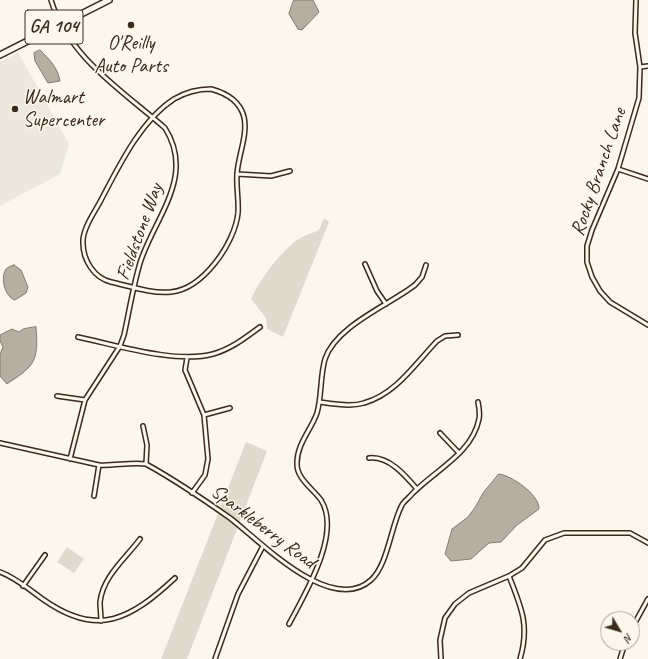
<!DOCTYPE html>
<html>
<head>
<meta charset="utf-8">
<style>
  body { margin:0 }
  #map { position:relative; width:648px; height:659px; overflow:hidden; background:#fbf7ec; font-family:Caveat,sans-serif }
  canvas { display:block }
  .north { position:absolute; left:600px; top:611px; width:40px; height:40px; box-sizing:border-box; background:#fbf7ec; border:1px solid #aea59a; border-radius:50%; rotate:128deg; font-size:11px; font-weight:700; line-height:16px; text-align:center; color:#3b2a1e }
  .north::after { content:''; display:block; margin:auto; width:14px; height:18px; background:#3b2a1e; clip-path:polygon(50% 0,100% 100%,50% 72%,0 100%) }
</style>
</head>
<body>
<div id="map">
<canvas width="648" height="659"></canvas>
<div class="north">N</div>
</div>
<script>
const context = document.querySelector('canvas').getContext('2d');
context.lineJoin = 'round';
function fillPath(path, color) {
  context.fillStyle = color;
  context.fill(path, 'evenodd');
}
function trace(path, color, width, dash) {
  context.strokeStyle = color;
  context.lineWidth = width;
  context.lineCap = dash ? 'butt' : 'round';
  context.setLineDash(dash || []);
  context.stroke(path);
}
function label(font, color, halo, rows, align = 'center') {
  context.font = font + ' Caveat,sans-serif';
  context.lineWidth = 3;
  context.setLineDash([]);
  context.textBaseline = 'middle';
  context.strokeStyle = halo;
  context.fillStyle = color;
  for (const [text, x, y, turn = 0] of rows) {
    context.save();
    context.translate(x, y);
    context.rotate((+turn || 0) * Math.PI / 180);
    context.textAlign = isNaN(turn) ? turn : align;
    if (halo) context.strokeText(text, 0, 0);
    context.fillText(text, 0, 0);
    context.restore();
  }
}
fillPath(new Path2D(`
  M18,52l51,92 -9,30 -60,32v-144z`), '#ede8dd');
fillPath(new Path2D(`
  M324,218l5,4 -46,115 -16,-8 -1,-11 -15,-19c8,-18 25,-41 41,-55 7,-7 18,-10 27,-14z
  M246,442l21,9 -80,208h-26z
  M67,547l17,12 -10,14 -17,-11z`), '#dfd9ce');
const water = new Path2D(`
  M294,0h19l6,12 -17,18 -4,-1 -9,-15z
  M40,50c9,9 18,18 20,31l-12,2 -13,-22 -1,-8z
  M14,265l7,5 7,17 -2,6 -11,7c-10,-3 -15,-22 -9,-31 2,-2 5,-3 8,-4z
  M36,327c1,14 3,32 -9,42 -5,6 -14,10 -20,15l-7,-8v-22l3,-7 -3,-6v-6l12,-6 7,3 4,-3z
  M499,474c12,1 41,21 40,35l-22,16 -16,17 -12,1 -18,16 -20,2 -6,-7 7,-25 16,-12 8,-11 7,-13z`);
fillPath(water, '#b6aea2');
trace(water, '#85796d', 1);
const street = new Path2D(`
  M51,0c17,57 72,91 114,128 31,49 -11,90 -25,135 -7,24 -11,49 -16,72l-4,11 -35,54 -15,59
  M636,0l-1,33 5,34 -1,31 -21,71 -26,61 -5,16v16l5,15 8,14 10,11 38,23
  M640,67l8,-1
  M211,89c15,4 29,12 33,28 4,18 -6,39 -7,57 -1,13 2,26 1,39 -3,30 -35,76 -67,79 -19,2 -42,-6 -60,-10 -17,-4 -28,-22 -28,-39 -1,-13 11,-30 17,-41 18,-34 40,-81 74,-103 12,-7 23,-10 37,-10z
  M618,169l30,10
  M237,174l34,2 19,-5
  M365,264l12,27 9,13
  M78,337c38,8 98,27 135,17 18,-5 32,-16 47,-27
  M187,358l-2,12 19,45 4,44 -3,16 -13,18
  M57,396l28,4
  M320,402c14,2 31,5 44,1 32,-9 51,-39 73,-62l8,-5 13,-1
  M204,415l26,-7
  M143,426l4,19 -1,19
  M440,433l19,20
  M0,443l99,22c16,1 31,-3 47,-1 29,16 57,35 84,54 30,23 101,98 141,62 17,-15 20,-55 31,-75 2,-4 7,-7 10,-11 23,-24 60,-40 67,-75 1,-5 0,-12 -1,-17
  M369,458c20,-2 36,17 48,31
  M94,496l5,-31
  M0,572c15,5 31,19 44,28 54,38 87,19 131,-22
  M509,576c12,31 21,49 11,83
  M23,586l22,-31
  M101,621c0,-6 -1,-13 -1,-19 3,-26 26,-44 40,-63
  M289,624c16,-30 53,-91 32,-124 -8,-11 -25,-22 -24,-37 0,-19 14,-33 20,-50 5,-18 3,-37 8,-54 11,-33 64,-54 90,-74l7,-8 4,-12
  M632,628l16,-29
  M215,659l23,-65 25,-48
  M441,659l-1,-19 5,-22 10,-14 14,-11 40,-17 13,-8 23,-28 19,-7h66l18,10
  M620,659l5,-16`);
const primary = new Path2D(`
  M0,55l109,-55`);
trace(street, '#3b2a1e', 6);
trace(primary, '#3b2a1e', 8);
trace(street, '#fbf7ec', 3);
trace(primary, '#fbf7ec', 5);
for (const [x, y, r, color] of [
  [131,25,4,"#3b2a1e"],
  [15,109,4,"#3b2a1e"]
]) {
  const dot = new Path2D();
  dot.arc(x, y, r, 0, 2 * Math.PI);
  context.fillStyle = color;
  context.fill(dot);
  trace(dot, '#fbf7ec', 1.5);
}
for (const [x, y, w] of [
  [54,27,58]
]) {
  const box = new Path2D();
  box.roundRect(x - w / 2, y - 17, w, 34, 3);
  context.fillStyle = '#fbf7ec';
  context.fill(box);
  trace(box, '#3b2a1e', 1);
}
label('bold 19px', '#3b2a1e', null, [
  ["GA 104",54,27]
]);
label('20px', '#3b2a1e', '#fbf7ec', [
  ["O'Reilly",131,44],
  ["Auto Parts",131,67],
  ["Walmart",23,98,"left"],
  ["Supercenter",23,121,"left"]
]);
label('20px', '#3b2a1e', '#fbf7ec', [
  ["Rocky Branch Lane",599,172,-71],
  ["Fieldstone Way",140,232,-70],
  ["Sparkleberry Road",263,527,37]
]);
</script>
</body>
</html>
